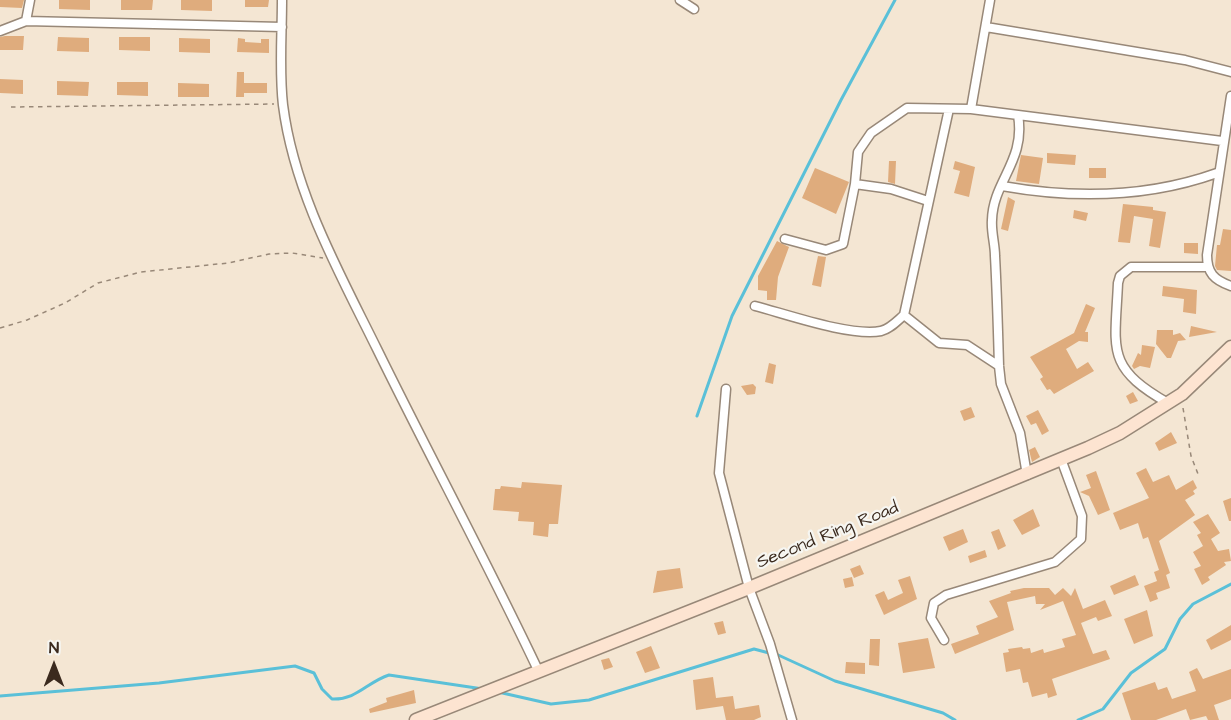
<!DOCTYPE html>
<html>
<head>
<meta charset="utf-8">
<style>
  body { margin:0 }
  #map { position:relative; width:1231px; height:720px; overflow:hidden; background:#f4e6d3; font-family:"Architects Daughter",sans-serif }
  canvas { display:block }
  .north { position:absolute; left:24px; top:636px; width:60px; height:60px; -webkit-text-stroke:4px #f6f6f2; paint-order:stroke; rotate:0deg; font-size:16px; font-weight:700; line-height:24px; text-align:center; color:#3b2a1e }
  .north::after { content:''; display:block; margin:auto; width:21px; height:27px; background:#3b2a1e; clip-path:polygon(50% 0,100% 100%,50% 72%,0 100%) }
</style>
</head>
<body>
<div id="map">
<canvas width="1231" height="720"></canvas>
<div class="north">N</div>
</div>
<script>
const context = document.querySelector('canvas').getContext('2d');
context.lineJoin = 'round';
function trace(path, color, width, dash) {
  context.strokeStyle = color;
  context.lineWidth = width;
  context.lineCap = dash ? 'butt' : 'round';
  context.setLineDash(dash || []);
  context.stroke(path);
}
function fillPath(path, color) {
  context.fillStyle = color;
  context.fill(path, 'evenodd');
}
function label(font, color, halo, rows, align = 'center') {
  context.font = font + ' "Architects Daughter",sans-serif';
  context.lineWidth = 4.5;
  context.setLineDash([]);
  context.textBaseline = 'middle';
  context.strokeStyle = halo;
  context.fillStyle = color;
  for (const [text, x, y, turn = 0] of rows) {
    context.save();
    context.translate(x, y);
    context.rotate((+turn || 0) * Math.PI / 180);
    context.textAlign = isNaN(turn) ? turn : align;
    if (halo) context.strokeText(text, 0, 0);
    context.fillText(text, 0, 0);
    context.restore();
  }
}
trace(new Path2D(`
  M697,416l35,-100 109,-216 54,-100
  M776,654l59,27 108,32 12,7
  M498,692l53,12 38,-4 165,-51 15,4
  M0,696l159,-13 136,-17 19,7 8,16 10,10c25,1 35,-17 57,-24l94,14
  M1078,720l25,-11 28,-36 34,-24 15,-30 13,-15 38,-20`), '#5ac0d8', 3);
fillPath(new Path2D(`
  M0,0h24l-2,8 -22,-1z
  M59,0h31v10l-31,-1z
  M121,0h32l-1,10h-31z
  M181,0h31v11l-31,-1z
  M245,0h24l-1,7h-23z
  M5,36h19l-1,14h-23v-13z
  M58,37l31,1v14l-32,-1z
  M119,37h31v14l-31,-1z
  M179,38l31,1v14l-31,-1z
  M238,38l7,1v3l16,1v-4h8v14l-32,-1z
  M237,72h7v11h23v10h-23v4h-8z
  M0,79l23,1v14l-23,-1z
  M57,81l32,1 -1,14 -31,-1z
  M117,82h31v14l-31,-1z
  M178,83l31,1v13h-31z
  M1047,153l29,2 -1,10 -28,-2z
  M1021,155l22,3 -4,26 -23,-3z
  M889,161h7l-1,23 -7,-2z
  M955,161l20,6 -6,30 -15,-4 6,-22 -7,-2z
  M815,168l34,14 -13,32 -34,-16z
  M1089,168h17v10h-17z
  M1008,197l7,4 -7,30 -7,-2z
  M1123,204l30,3v3l13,2 -6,36 -11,-2 4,-27 -19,-3 -4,27 -12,-1z
  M1074,210l14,3 -2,8 -13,-3z
  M1223,229l8,1v41l-14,-1 -2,-4 2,-21h3z
  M777,241l12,6 -11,30 -2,23h-9v-9l-9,-1v-14z
  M1184,243h14v11l-14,-1z
  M818,256l8,1 -5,30 -9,-2z
  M1163,286l34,4 -1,24 -13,-2 1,-13 -22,-3z
  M1086,304l9,4 -10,24h3v10l-9,-1 -13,8 11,20 11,-7 6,9 -40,23 -4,-5 -3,1 -7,-11 3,-2 -13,-20 44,-24z
  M1191,326l26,6 -28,5z
  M1157,330h16v5l7,-2 6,7 -8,1 -7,17h-4l-11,-14z
  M1142,345l13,2 -5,21 -10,-2 -6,3 -2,-3 6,-13 3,2z
  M769,363l7,2 -3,19 -8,-2z
  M753,384l3,3 -1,7 -8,1 -6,-9z
  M1133,392l5,9 -8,3 -4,-8z
  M971,407l4,10 -11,4 -4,-10z
  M1038,410l11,21 -7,4 -6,-12 -5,2 -5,-9z
  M1171,432l6,11 -18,8 -4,-8z
  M1035,447l5,10 -8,5 -3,-12z
  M1146,468l7,14 16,-7 7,15 17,-10 4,8 -4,3 2,3 -10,6 10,15 -36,26 11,32 -4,2 4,13 -14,5 2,6 -8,3 -6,-16 13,-5 -3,-9 5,-2 -11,-33 -5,2 -5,-16 -18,7 -7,-17 36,-15 -13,-25z
  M1096,471l14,39 -12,5 -9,-19 -9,-4 11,-4 -5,-13z
  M522,482l40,3 -4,39h-9l-1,13 -15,-2 1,-13 -16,-1 1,-9 -26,-2 2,-21h5l1,-3 20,2z
  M1231,498v23h-2l-6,-20z
  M1033,509l7,17 -18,9 -9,-15z
  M1208,514l12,19 -9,6 7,12 11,-2 2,12 -7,1 2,3 -18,12 2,3 -8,5 -8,-16 7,-3 -8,-14 10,-6 -6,-11 4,-2 -8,-11z
  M963,529l5,13 -19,9 -6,-14z
  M999,529l7,17 -8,4 -7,-18z
  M985,550l2,7 -17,6 -2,-7z
  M860,565l4,9 -10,4 -4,-9z
  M680,568l3,20 -30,5 4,-22z
  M1135,575l4,10 -25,10 -4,-9z
  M910,576l7,23 -33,16 -9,-20 9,-4 4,9 15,-7 -5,-13z
  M852,577l2,9 -9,2 -2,-9z
  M1024,588h25l6,7 8,-7 8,8 4,-8 8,21 22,-9 7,16 -14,5 -2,-4 -15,6 12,31 13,-4 4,9 -58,20 5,16 -9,3 -1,-5 -15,4 -4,-15 -5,1 -3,-14 -14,3 -3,-19 6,-1 -1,-3 14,-2 1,2 7,-1 1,5 12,-4 1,4 21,-6 -3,-8 14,-4 -13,-34 -23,9 5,-6h-9l-1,-8 -28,6 7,28 -59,24 -4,-10 28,-10 -3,-8 22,-9 -9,-16 22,-8 -1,-2z
  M1147,610l6,26 -19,8 -10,-25z
  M723,621l3,12 -8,2 -4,-12z
  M1231,625v15l-20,10 -5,-10z
  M928,638l7,30 -32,5 -5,-30z
  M870,639h10l-1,27 -10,-1z
  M651,646l9,22 -15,5 -9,-21z
  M609,658l4,9 -9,3 -3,-10z
  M846,662l19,1v11l-20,-1z
  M1197,668l6,11 28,-10v30l-17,6 5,15h-11l-2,-4 -16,4 -4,-11 -30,11h-25l-9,-27 33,-11 3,8 9,-3 5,12 24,-8 -7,-19z
  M713,677l3,21 17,-2 2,13 24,-4 2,12 -7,3h-28l-3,-14 -27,4 -3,-30z
  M414,690l2,13 -46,10 -1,-4 18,-7 -1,-4z`), '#dfac7d');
const minor = new Path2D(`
  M282,0c0,34 -3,71 1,105 11,87 56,167 94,244 53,108 110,213 161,321
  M680,0l14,9
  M26,21l4,-21
  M986,27l199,33 46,12
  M0,31l26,-10 256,6
  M1231,96l-24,159c0,18 7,25 24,31
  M971,109l19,-109
  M1018,115c8,46 -25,66 -26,105 -1,12 3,24 3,36 2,37 3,74 4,110l2,18 19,49 7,42
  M855,184l3,-32 13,-19 36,-25 64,1 251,32
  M1002,186c73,13 145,12 215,-13
  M785,239l41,11 17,-6 12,-60 36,5 37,12
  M755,306c31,8 96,31 126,25 9,-2 16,-10 23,-16l45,-206
  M904,315l35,28 28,2 32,21
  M726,389l-7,84 30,115 21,56 22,76
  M1168,403c-63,-36 -53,-53 -50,-120l2,-7 11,-9h76
  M944,640l-13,-22 3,-15 12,-8 109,-33 26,-23 1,-23 -21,-57`);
const secondary = new Path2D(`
  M416,720l333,-132 339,-140 32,-15 62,-39 49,-47`);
trace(minor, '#988878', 11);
trace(secondary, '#988878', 15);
trace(new Path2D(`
  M11,107l263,-3
  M0,328l27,-8 38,-17 33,-20 43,-11 87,-9 41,-9 23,-1 31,5
  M1183,408l8,48 7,18`), '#988878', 1.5, [4.5, 4.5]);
trace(minor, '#fff', 8);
trace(secondary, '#fde4d1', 12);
label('18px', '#3b2a1e', '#f6f6f2', [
  ["Second Ring Road",828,536,-22]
]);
</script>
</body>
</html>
